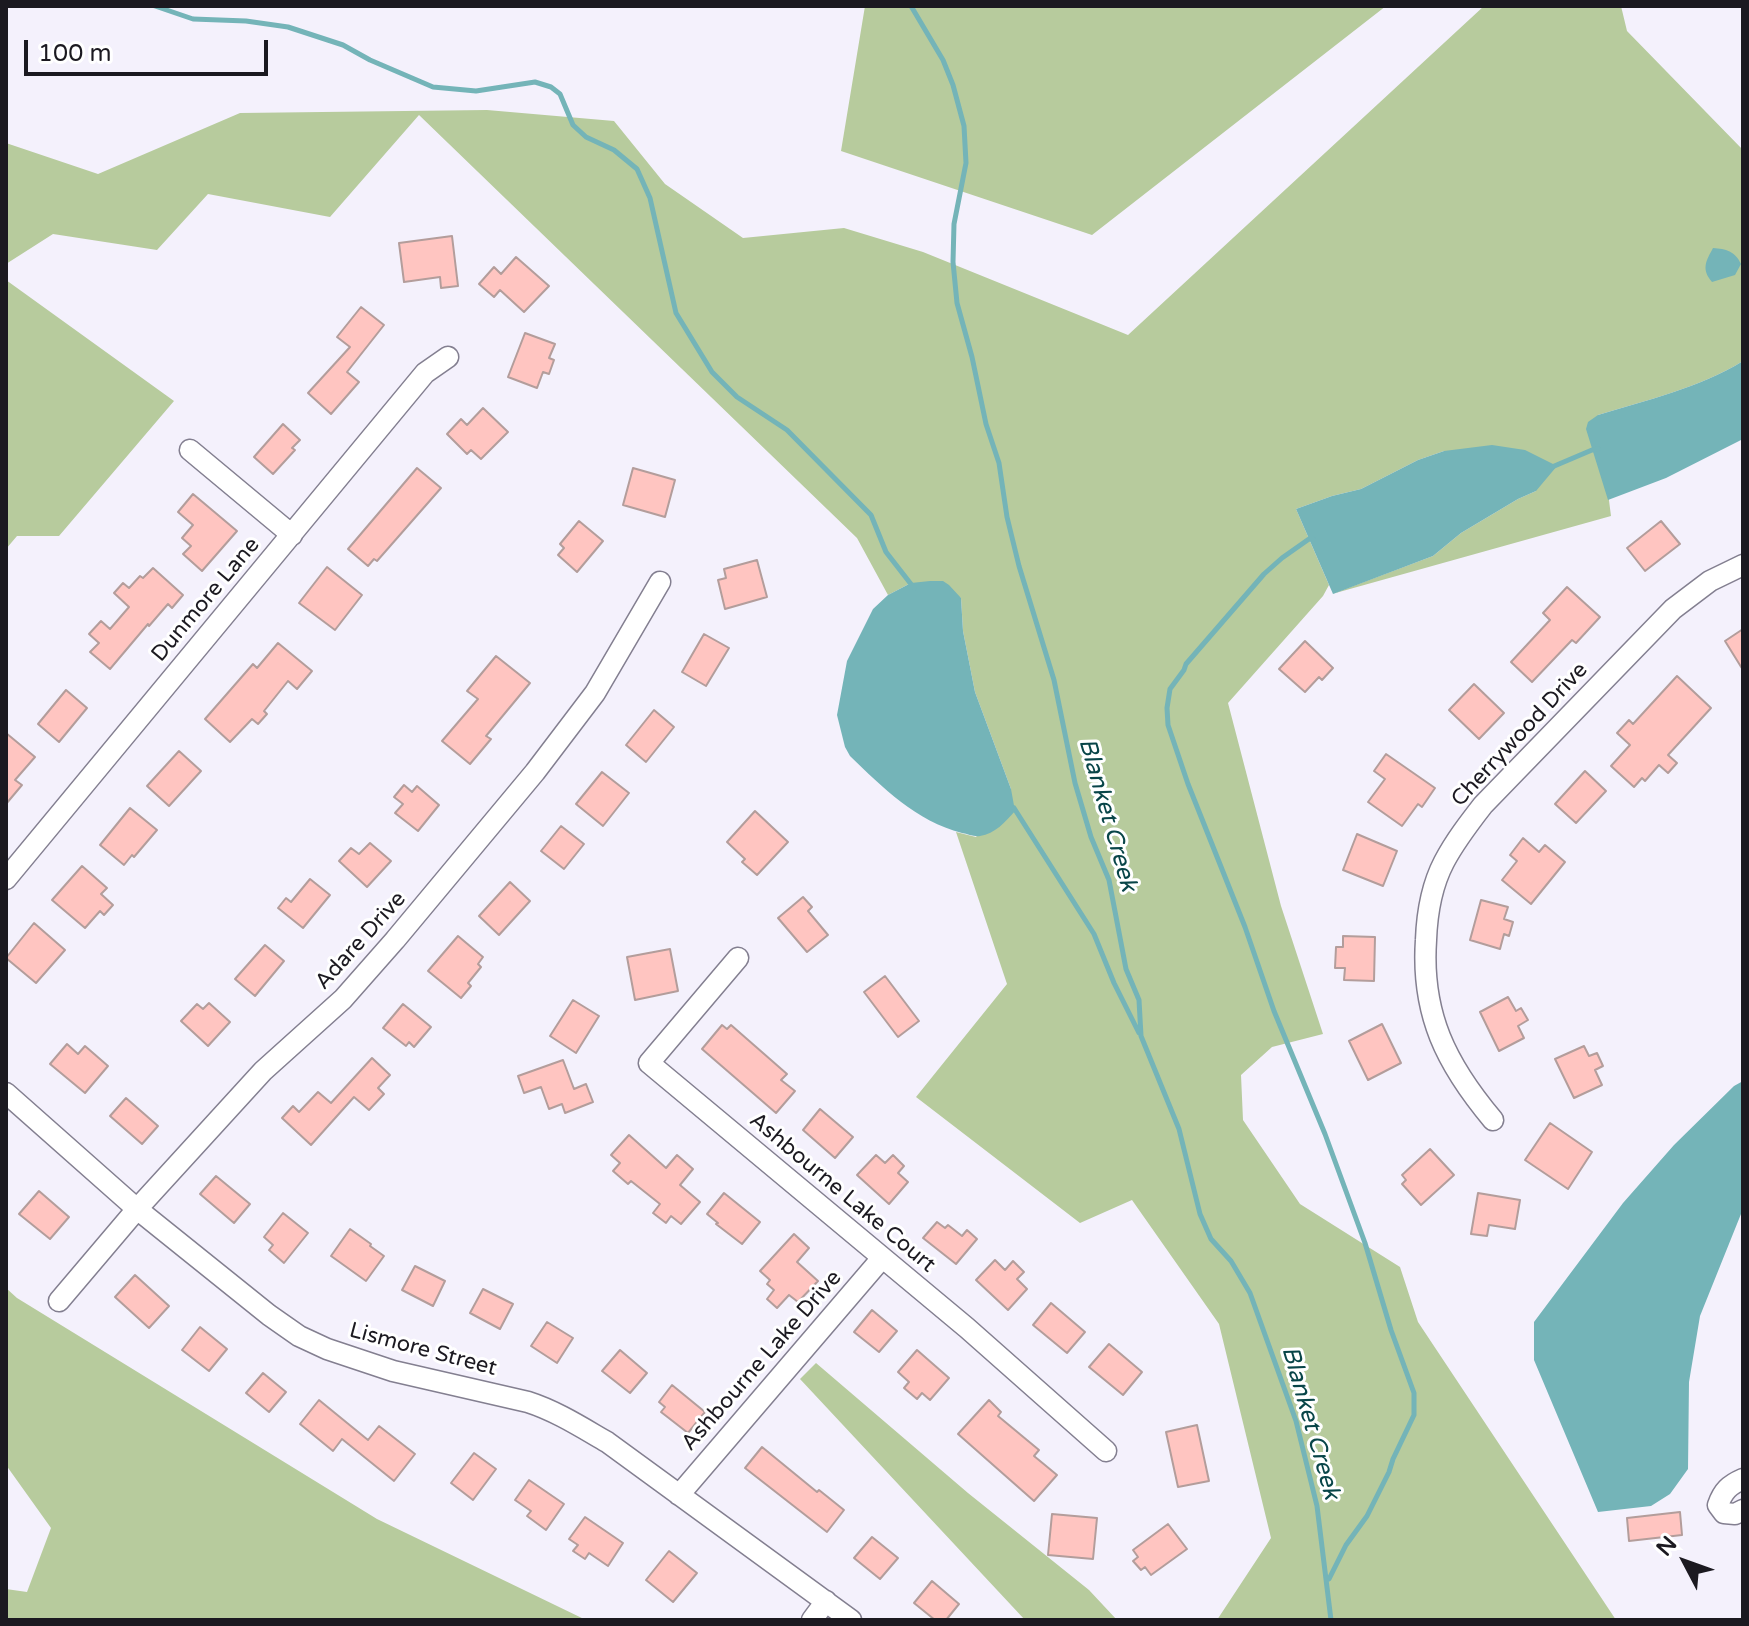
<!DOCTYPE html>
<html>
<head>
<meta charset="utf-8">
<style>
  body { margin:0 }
  #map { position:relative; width:1749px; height:1626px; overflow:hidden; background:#f4f1fc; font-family:"Varela Round",sans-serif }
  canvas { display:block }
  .frame { position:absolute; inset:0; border:8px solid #1b1920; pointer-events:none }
  .north { position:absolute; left:1645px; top:1522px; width:80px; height:80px; -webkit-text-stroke:6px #fff; paint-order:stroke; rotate:311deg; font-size:22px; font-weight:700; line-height:32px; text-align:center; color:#1b1920 }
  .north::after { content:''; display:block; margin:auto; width:28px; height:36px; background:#1b1920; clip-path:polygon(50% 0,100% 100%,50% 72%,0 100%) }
  .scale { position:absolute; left:24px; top:40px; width:244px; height:36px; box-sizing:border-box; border:4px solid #1b1920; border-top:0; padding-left:10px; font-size:24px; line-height:28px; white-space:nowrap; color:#1b1920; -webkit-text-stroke:6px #fff; paint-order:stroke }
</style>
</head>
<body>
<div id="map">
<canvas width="1749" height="1626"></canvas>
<div class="frame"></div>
<div class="north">N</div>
<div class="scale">100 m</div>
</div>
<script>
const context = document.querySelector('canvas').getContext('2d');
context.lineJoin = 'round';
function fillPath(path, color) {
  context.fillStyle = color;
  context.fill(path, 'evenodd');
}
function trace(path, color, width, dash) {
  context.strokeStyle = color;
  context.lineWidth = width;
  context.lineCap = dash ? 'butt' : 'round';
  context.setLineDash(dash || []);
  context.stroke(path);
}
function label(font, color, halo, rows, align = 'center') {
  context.font = font + ' "Varela Round",sans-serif';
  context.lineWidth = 6;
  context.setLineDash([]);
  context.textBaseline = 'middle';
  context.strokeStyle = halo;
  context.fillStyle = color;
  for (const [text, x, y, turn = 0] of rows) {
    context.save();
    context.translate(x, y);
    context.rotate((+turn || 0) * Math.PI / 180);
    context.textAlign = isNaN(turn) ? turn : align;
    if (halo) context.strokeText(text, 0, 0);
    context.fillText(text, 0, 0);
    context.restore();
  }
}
fillPath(new Path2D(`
  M865,6h521l-294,229 -251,-84z
  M1484,6h137l6,25 116,119v211c-44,27 -96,39 -145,54l13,101 -279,78 101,-38 28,-23 57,-34 18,-8 -92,-40 -26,9 -57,29 -29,7 -36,13 33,76 -6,11 -95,107 53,203 42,128 -51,13 -31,28 2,45 57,84 100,63 18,55 198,298h-399l54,-82 -52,-214 -87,-124 -52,23 -164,-126 91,-113 -51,-152 20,5 35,-48 -36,-97 -12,-61 -2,-33 -50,-15 -23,12 -31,-57 -438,-423 -89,102 -122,-23 -51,56 -104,-16 -47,30v-121l92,31 142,-61 247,-3 127,11 51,63 78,54 101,-10 79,24 205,83z
  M6,280l168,121 -115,135h-42l-11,13z
  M6,1288l11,10 360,221 209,101h-580v-31l21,3 24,-64 -45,-63z
  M816,1363l152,130 121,97 28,30h-92l-225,-241z`), '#b7cb9d');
fillPath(new Path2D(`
  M1713,248c13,1 22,3 28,16l-6,11 -23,7c-11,-13 -6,-21 1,-34z
  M1743,361v78l-77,39 -58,22 -22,-71 2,-7 10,-7c49,-15 101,-27 145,-54z
  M1492,445l33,5 32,16 -21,25 -18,8 -57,34 -28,23 -100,38 -37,-85 36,-13 29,-7 57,-29 26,-9z
  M930,581h13l6,4 12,13 2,33 12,61 36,97 4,22c-10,11 -20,23 -35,25 -6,1 -12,-2 -18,-3 -46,-12 -79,-45 -112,-77l-5,-9 -8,-32 10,-54 26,-52 15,-14 23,-12z
  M1743,1081v128l-43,107 -11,66 -1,87 -18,25 -19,12 -53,6 -64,-152v-38l89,-119 51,-58 60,-59z`), '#74b4b8');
trace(new Path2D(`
  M155,6l38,13 53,2 42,6 55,18 27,15 63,27 43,4 59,-9 16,5 9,7 13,31 13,12 28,13 23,19 13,29 26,115 36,59 25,25 50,33 84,85 15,37 28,36
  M911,6l32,54 10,25 11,41 2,37 -12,61 -1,38 4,41 15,54 14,67 13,39 8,54 12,49 35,114 21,103 16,54 18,43 17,89 13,31 2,36 38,93 21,85 11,25 20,22 19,32 46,128 21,85 14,114
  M1552,467l40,-17 6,-1
  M1313,539h-4l-27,19 -18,16 -78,90 -2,6 -14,19 -3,19 1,17 20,59 57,143 29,84 51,123 40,109 26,87 23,63v22l-21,44 -4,13 -22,44 -21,29 -17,34
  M1014,808l80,126 20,49 25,50`), '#74b4b8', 5);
const building = new Path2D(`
  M452,236l6,50 -17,2 -1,-11 -36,5 -5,-39z
  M516,257l33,29 -25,26 -24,-22 -6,7 -15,-13 15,-17 7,7z
  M361,307l23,18 -37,47 12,10 -28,32 -23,-21 42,-46 -13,-10z
  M525,333l30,11 -6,14 5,2 -5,14 -6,-2 -6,16 -29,-11z
  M483,408l25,24 -27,27 -10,-9 -4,4 -20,-20 14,-15 6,6z
  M283,424l17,16 -8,8 3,2 -22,24 -19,-17z
  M417,468l24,20 -64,73 -3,-2 -6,7 -20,-17z
  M633,468l42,12 -10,37 -42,-12z
  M193,494l44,37 -35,40 -19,-17 8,-8 -9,-8 11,-13 -15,-13z
  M579,521l24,20 -26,31 -19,-17 6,-7 -4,-4z
  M1661,521l19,23 -35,27 -18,-23z
  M757,560l10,37 -42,12 -7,-29 8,-2 -2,-9z
  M327,567l35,28 -27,35 -36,-27z
  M153,568l30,27 -11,13 -4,-4 -19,22 -1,-2 -38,45 -20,-17 9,-9 -10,-9 12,-13 9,8 19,-22 -15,-14 9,-10 6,5 11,-12 3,2z
  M1567,587l33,30 -24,26 -4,-3 -40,42 -21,-20 39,-42 -7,-7z
  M1743,629v41l-18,-29z
  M704,634l25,14 -23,38 -24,-14z
  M1305,641l28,27 -11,12 -3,-3 -14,15 -26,-23z
  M278,643l34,28 -15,18 -9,-8 -24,30 3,3 -9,10 -6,-5 -22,23 -25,-23 48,-55 4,4z
  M496,656l34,27 -44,53 5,3 -21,25 -28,-23 36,-42 -11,-8z
  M1677,676l34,32 -43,47 9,8 -9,10 -9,-8 -14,16 -3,-3 -8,9 -23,-21 19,-21 -13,-12 12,-13 4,4z
  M1474,684l30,29 -25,26 -30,-29z
  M66,690l21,18 -28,34 -21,-18z
  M654,710l20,17 -28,35 -20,-17z
  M6,733l29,24 -20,23 7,5 -16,19z
  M179,751l22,20 -32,35 -22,-20z
  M1386,754l49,34 -13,19 -4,-3 -16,22 -34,-24 17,-23 -11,-8z
  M1585,771l21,20 -30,32 -21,-19z
  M602,772l27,21 -26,33 -27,-22z
  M404,785l8,7 5,-6 22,19 -21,26 -23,-18 8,-9 -9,-7z
  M130,808l27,22 -23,27 -2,-2 -8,10 -24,-20z
  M755,811l33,31 -31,33 -15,-13 3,-3 -18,-17z
  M561,826l23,18 -20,25 -23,-18z
  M1357,834l40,17 -14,35 -40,-16z
  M1523,838l16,14 6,-7 20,17 -34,42 -29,-24 15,-19 -7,-6z
  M370,843l21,18 -24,26 -28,-26 12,-13 8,6z
  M82,866l25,22 -6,6 12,11 -9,10 -4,-4 -15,17 -33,-28z
  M310,879l20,16 -27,33 -25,-20 8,-10 5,4z
  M510,882l20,19 -31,34 -20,-19z
  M803,897l9,10 -4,4 20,24 -21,17 -29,-34z
  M1481,900l27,7 -4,12 9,3 -4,14 -5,-2 -4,15 -30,-9z
  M34,923l31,27 -29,33 -30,-25z
  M458,936l25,21 -5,7 3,3 -13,16 3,3 -10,12 -33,-27z
  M1343,936l32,1 -1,44 -30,-1 1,-12h-10l1,-21h7z
  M265,945l19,16 -29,35 -20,-17z
  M670,949l8,42 -43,9 -8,-43z
  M885,976l34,45 -21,16 -34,-45z
  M1508,997l8,14 5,-3 7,12 -10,6 6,12 -25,13 -19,-39z
  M573,1000l26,16 -23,37 -26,-17z
  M209,1003l21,19 -22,24 -27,-25 16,-17 6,5z
  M403,1004l28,23 -17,20 -5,-5 -3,4 -23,-18z
  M1382,1024l19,39 -33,17 -19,-39z
  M722,1025l5,4 4,-4 56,49 -6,6 14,11 -19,22 -74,-64z
  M67,1044l11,10 7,-8 23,20 -23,27 -35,-29z
  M1584,1046l5,10 8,-3 6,13 -8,4 7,15 -28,13 -19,-39z
  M372,1058l18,17 -12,13 6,6 -15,16 -15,-13 -43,48 -29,-27 11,-12 6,6 19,-20 13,11z
  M563,1060l11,29 12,-5 7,18 -28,11 -3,-9 -13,5 -8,-22 -17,6 -6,-17z
  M126,1098l32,28 -16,18 -32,-28z
  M820,1109l33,28 -18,21 -32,-28z
  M1550,1123l42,29 -24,37 -43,-29z
  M629,1135l37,33 11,-13 16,14 -13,16 20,17 -19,22 -10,-8 -5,7 -13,-10 7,-9 -29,-23 -3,3 -15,-13 7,-8 -9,-8z
  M1430,1149l24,26 -33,30 -19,-21 4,-4 -4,-5z
  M876,1155l9,8 8,-8 11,11 -6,7 10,9 -19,22 -32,-29z
  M216,1176l34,28 -16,19 -34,-29z
  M39,1191l30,26 -19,22 -31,-25z
  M724,1193l36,29 -18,22 -26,-20 2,-1 -11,-9z
  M1478,1193l42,7 -5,29 -26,-4 -2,11 -16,-2z
  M283,1213l25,20 -24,30 -15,-13 4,-5 -9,-8z
  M937,1222l8,6 3,-3 14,11 5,-6 10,9 -21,25 -33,-26z
  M350,1229l21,15 -1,2 14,10 -18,25 -35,-25z
  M794,1234l15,14 -12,14 21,19 -20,21 -9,-7 -12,13 -10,-9 7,-9 -7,-6 3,-4 -10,-9z
  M995,1260l10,10 8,-9 11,11 -7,7 10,10 -19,21 -32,-30z
  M415,1266l30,15 -12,25 -31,-16z
  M135,1275l34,31 -20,22 -34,-31z
  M483,1289l30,15 -13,25 -30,-16z
  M1051,1303l34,29 -18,21 -34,-28z
  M872,1310l25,21 -18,21 -25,-20z
  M547,1322l26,16 -16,25 -26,-17z
  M200,1327l27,22 -18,22 -27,-21z
  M1109,1344l33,28 -19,23 -34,-28z
  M620,1350l27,23 -17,20 -28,-22z
  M917,1350l32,28 -19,22 -8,-7 -5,6 -13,-11 5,-6 -11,-10z
  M263,1373l23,19 -17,20 -23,-19z
  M672,1385l33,27 -17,21 -27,-21 4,-5 -6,-5z
  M319,1400l49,40 11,-14 36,28 -21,27 -52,-42 -9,12 -33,-27z
  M989,1400l12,12 -3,4 41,34 -5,6 23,19 -23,26 -76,-67z
  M1197,1425l12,56 -31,6 -12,-55z
  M762,1447l55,45 2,-2 25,20 -17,22 -82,-64z
  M474,1453l22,16 -23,31 -22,-17z
  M529,1480l35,24 -18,26 -19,-14 4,-5 -16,-11z
  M1680,1512l2,23 -53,6 -2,-23z
  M1052,1514l45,4 -4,41 -45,-4z
  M585,1517l38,26 -15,23 -19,-13 -4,6 -12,-8 5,-6 -9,-6z
  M1168,1524l19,25 -36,26 -6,-8 -4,3 -8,-9 5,-4 -5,-7z
  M872,1537l26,21 -18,21 -26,-21z
  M669,1551l28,22 -24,29 -27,-22z
  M932,1581l27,23 -13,16h-11l-21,-17z`);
fillPath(building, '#ffc5c1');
trace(building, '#b39d9b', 2);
const minor = new Path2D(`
  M190,450l102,85
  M6,879l419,-506 23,-16
  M738,958l-89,105 318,265 139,123
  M6,1093l131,116 132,106 30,21 28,13 66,22 135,31c28,9 53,25 79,40l244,178
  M1493,1120c-47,-56 -72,-106 -67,-180 1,-27 6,-55 18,-78 11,-21 25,-39 39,-57l190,-196 37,-28 33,-16
  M59,1301l78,-92 126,-138 80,-72 52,-59 140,-168 60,-79 65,-111
  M1743,1479c-14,6 -20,12 -25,26l6,8 11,1 8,-4
  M679,1495l203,-237
  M812,1620l14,-19`);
trace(minor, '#837f90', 23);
trace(minor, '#fff', 20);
label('22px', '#1b1920', '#fff', [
  ["Dunmore Lane",206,600,-50],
  ["Cherrywood Drive",1520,735,-47],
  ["Adare Drive",361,941,-48],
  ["Ashbourne Lake Court",842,1193,40],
  ["Lismore Street",423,1350,15],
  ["Ashbourne Lake Drive",762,1361,-49]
]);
label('italic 24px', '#084548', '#fff', [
  ["Blanket Creek",1107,815,74],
  ["Blanket Creek",1310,1423,74]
]);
</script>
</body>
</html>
